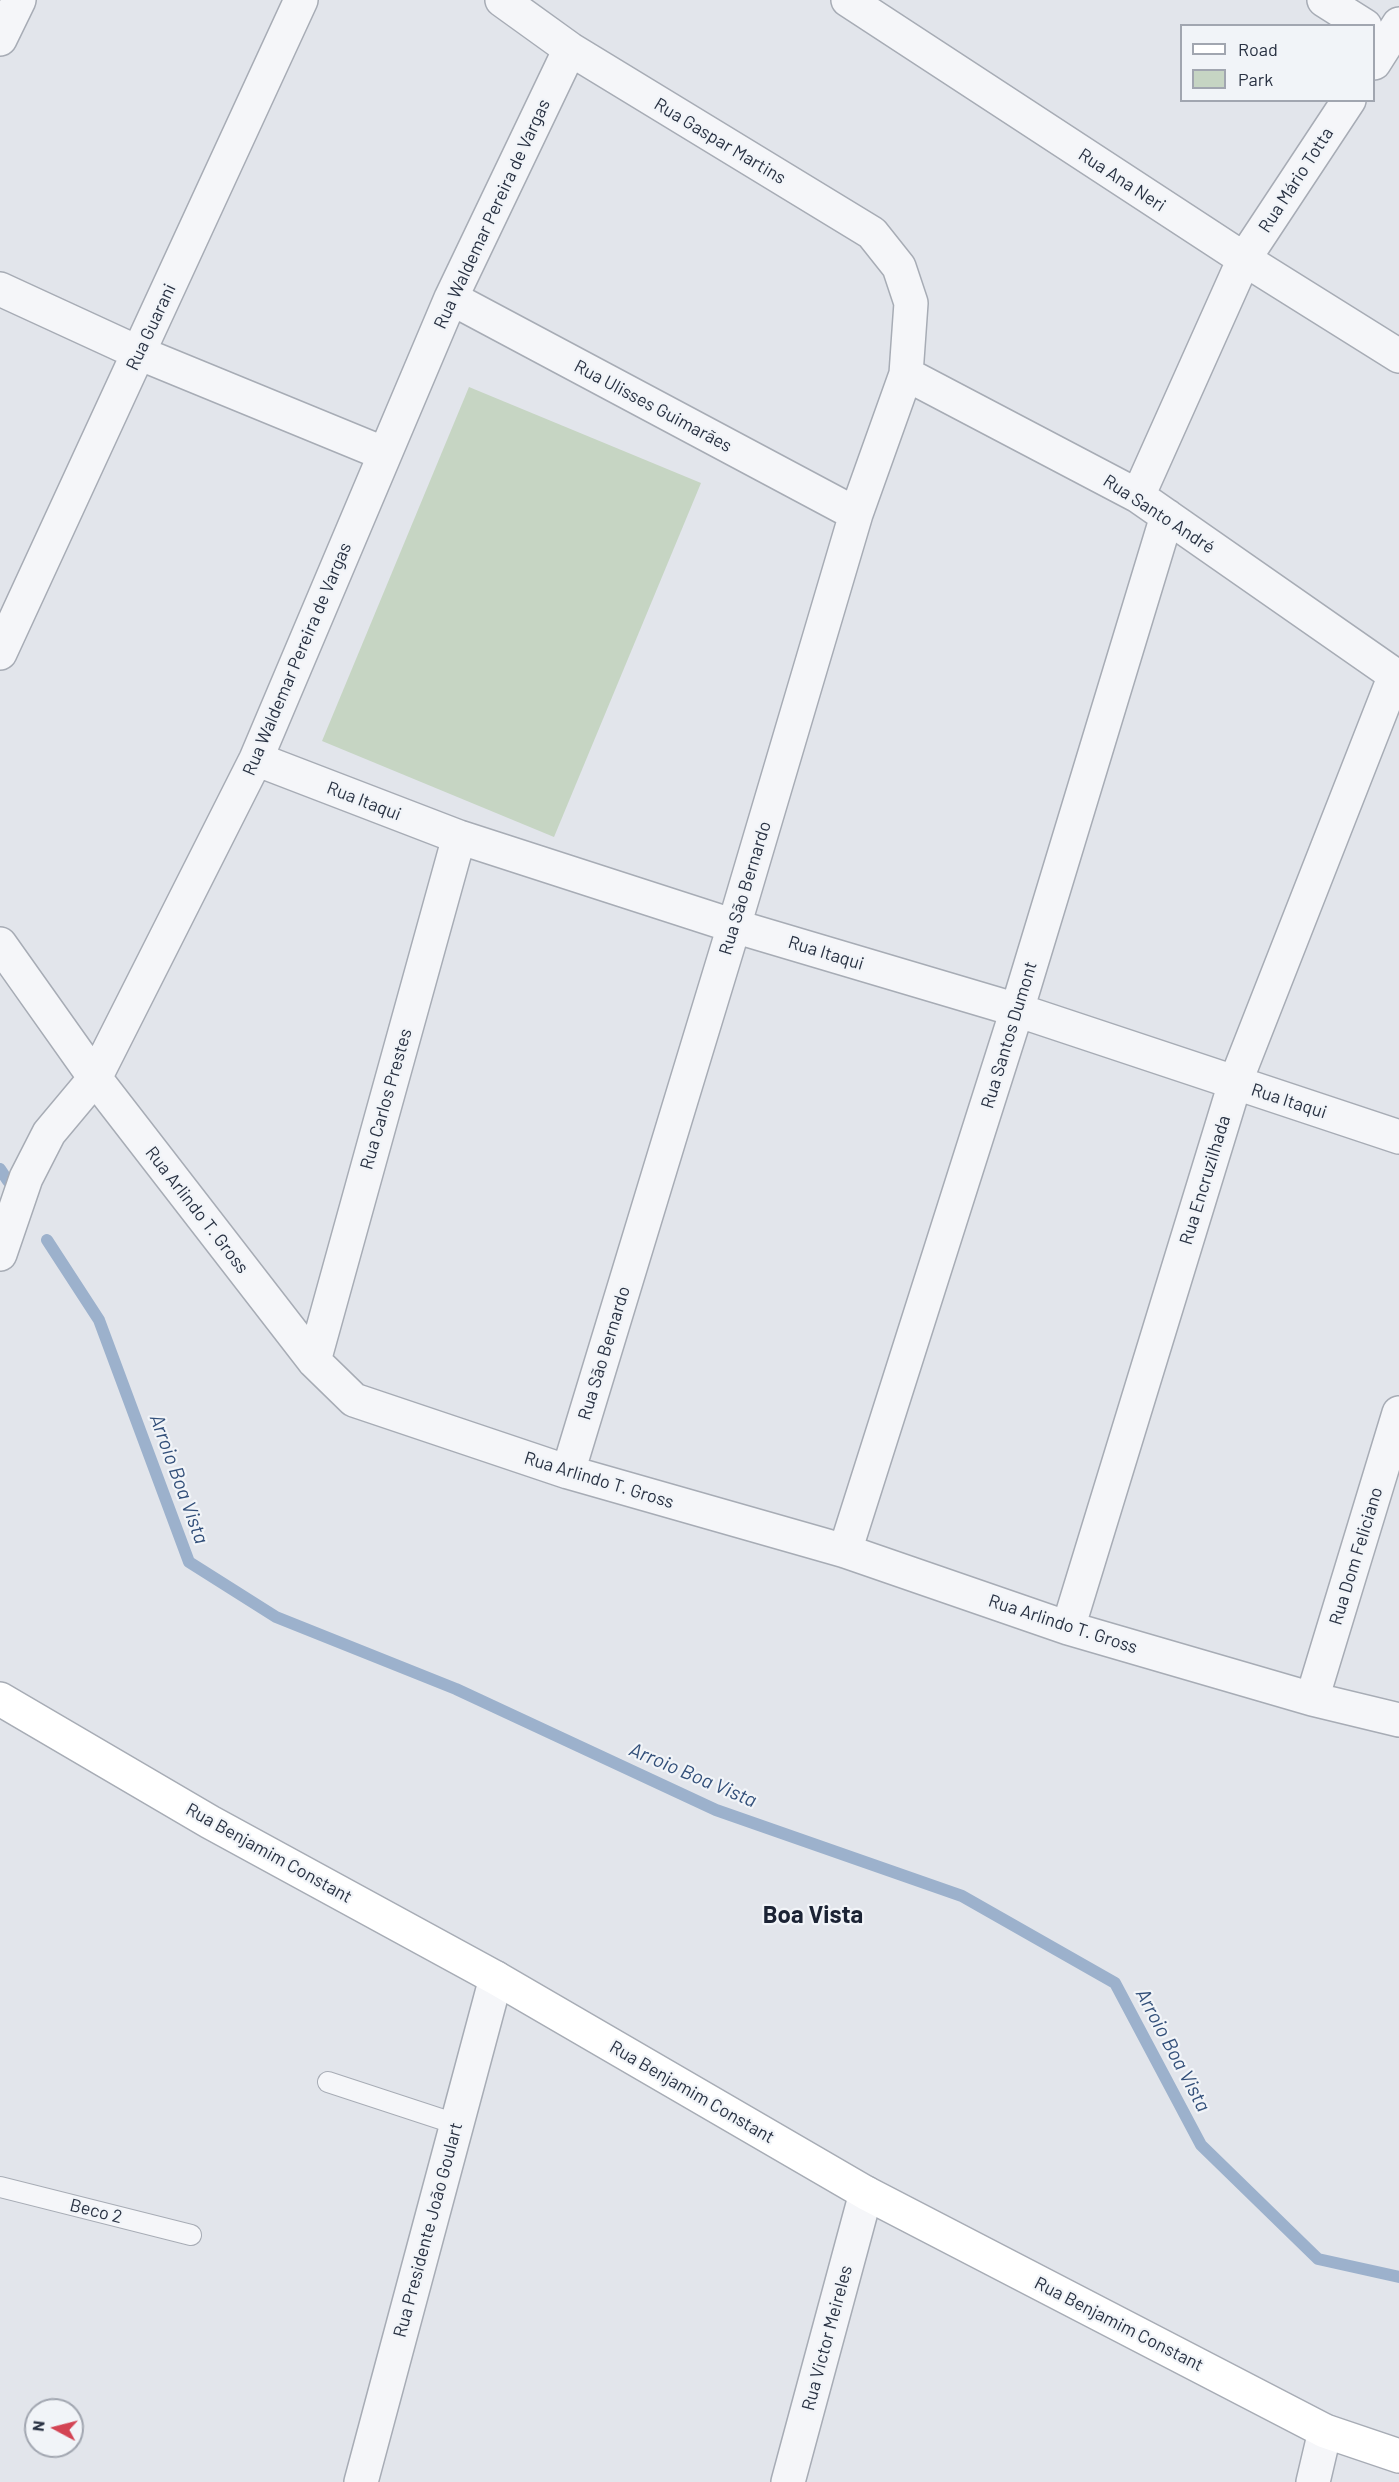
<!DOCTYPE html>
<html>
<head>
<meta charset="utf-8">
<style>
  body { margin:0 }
  #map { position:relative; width:1399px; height:2482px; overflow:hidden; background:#e2e5eb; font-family:Barlow,sans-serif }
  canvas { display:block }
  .legend { position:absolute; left:1180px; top:24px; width:195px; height:78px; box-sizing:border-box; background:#f1f4f8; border:2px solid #a1a6b0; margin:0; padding:8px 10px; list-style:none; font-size:18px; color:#293243 }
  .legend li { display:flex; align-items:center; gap:12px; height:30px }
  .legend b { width:30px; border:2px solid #a1a6b0 }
  .north { position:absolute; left:24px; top:2398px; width:60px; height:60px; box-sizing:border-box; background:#f1f4f8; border:2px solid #a1a6b0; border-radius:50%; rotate:277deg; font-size:16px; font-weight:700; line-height:24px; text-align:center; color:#293243 }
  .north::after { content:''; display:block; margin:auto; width:21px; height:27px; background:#d34454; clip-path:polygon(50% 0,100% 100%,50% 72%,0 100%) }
</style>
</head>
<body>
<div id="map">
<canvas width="1399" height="2482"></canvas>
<ul class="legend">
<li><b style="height:8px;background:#fff"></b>Road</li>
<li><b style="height:16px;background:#c6d5c3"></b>Park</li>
</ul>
<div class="north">N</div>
</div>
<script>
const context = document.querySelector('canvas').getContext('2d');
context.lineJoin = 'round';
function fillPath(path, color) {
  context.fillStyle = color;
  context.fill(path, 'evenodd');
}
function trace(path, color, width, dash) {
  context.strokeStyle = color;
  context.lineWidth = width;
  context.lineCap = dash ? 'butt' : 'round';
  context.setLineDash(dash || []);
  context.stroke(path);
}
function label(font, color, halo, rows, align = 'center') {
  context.font = font + ' Barlow,sans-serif';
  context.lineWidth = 4.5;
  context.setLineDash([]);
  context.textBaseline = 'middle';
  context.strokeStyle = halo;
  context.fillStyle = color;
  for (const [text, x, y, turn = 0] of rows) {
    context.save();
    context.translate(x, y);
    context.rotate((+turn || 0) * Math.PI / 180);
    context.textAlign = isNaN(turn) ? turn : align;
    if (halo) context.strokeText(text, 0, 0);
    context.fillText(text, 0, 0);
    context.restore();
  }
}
fillPath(new Path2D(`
  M469,387l232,96 -147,354 -232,-96z`), '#c6d5c3');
trace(new Path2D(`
  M0,1169l8,12
  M47,1240l52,80 90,242 87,55 180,72 260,121 246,86 153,87 86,162 117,114 81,18`), '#9cb1cc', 12);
const lane = new Path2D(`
  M328,2082l128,42
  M0,2187l191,48`);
const street = new Path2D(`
  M502,0l68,49 302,184 27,34 12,36 -5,71 -50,140 -122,412 -166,546
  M848,0l396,259 155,97
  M1324,0l41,26
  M0,39l19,-39
  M1374,63l25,-39
  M0,289l139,64 246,101
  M451,298l405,216
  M906,374l232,122 261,182
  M1138,496l106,-237 105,-159
  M0,653l301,-653
  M256,759l203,78 275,89 283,84 382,127
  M0,944l95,134 219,283 40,39 214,72 277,79 223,77 244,71 87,21
  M0,1254l26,-76 23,-45 46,-55 161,-319 195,-461 119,-249
  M314,1361l145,-524
  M845,1551l172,-541 150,-494
  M1068,1628l167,-545 160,-408
  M1312,1699l87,-286
  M361,2482l135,-504
  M788,2482l78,-289
  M1313,2482l12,-51`);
const secondary = new Path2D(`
  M0,1699l210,123 286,156 370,215 459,238 74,25`);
trace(lane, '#a7acb5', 22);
trace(street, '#a7acb5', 36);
trace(secondary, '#a7acb5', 36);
trace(lane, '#f5f6f9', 20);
trace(street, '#f5f6f9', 33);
trace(secondary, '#fff', 33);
label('18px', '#293243', '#f1f4f8', [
  ["Rua Gaspar Martins",720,141,31],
  ["Rua Ana Neri",1122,180,33],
  ["Rua Mário Totta",1296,180,-57],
  ["Rua Waldemar Pereira de Vargas",492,214,-65],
  ["Rua Guarani",151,327,-65],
  ["Rua Ulisses Guimarães",653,406,28],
  ["Rua Santo André",1159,514,33],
  ["Rua Waldemar Pereira de Vargas",297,659,-67],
  ["Rua Itaqui",364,801,21],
  ["Rua São Bernardo",745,888,-73],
  ["Rua Itaqui",826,953,17],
  ["Rua Santos Dumont",1009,1035,-73],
  ["Rua Carlos Prestes",386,1099,-74],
  ["Rua Itaqui",1289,1101,18],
  ["Rua Encruzilhada",1205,1180,-73],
  ["Rua Arlindo T. Gross",197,1210,52],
  ["Rua São Bernardo",604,1353,-73],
  ["Rua Arlindo T. Gross",599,1480,17],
  ["Rua Dom Feliciano",1356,1556,-73],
  ["Rua Arlindo T. Gross",1063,1624,18],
  ["Rua Benjamim Constant",269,1853,29],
  ["Rua Benjamim Constant",692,2092,30],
  ["Beco 2",96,2211,14],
  ["Rua Presidente João Goulart",428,2230,-75],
  ["Rua Benjamim Constant",1119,2324,27],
  ["Rua Victor Meireles",827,2338,-75]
]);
label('italic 20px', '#324f79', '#f1f4f8', [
  ["Arroio Boa Vista",179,1479,70],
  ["Arroio Boa Vista",693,1775,23],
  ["Arroio Boa Vista",1173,2050,62]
]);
label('bold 24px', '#1b2334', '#f1f4f8', [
  ["Boa Vista",813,1915]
]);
</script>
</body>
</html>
